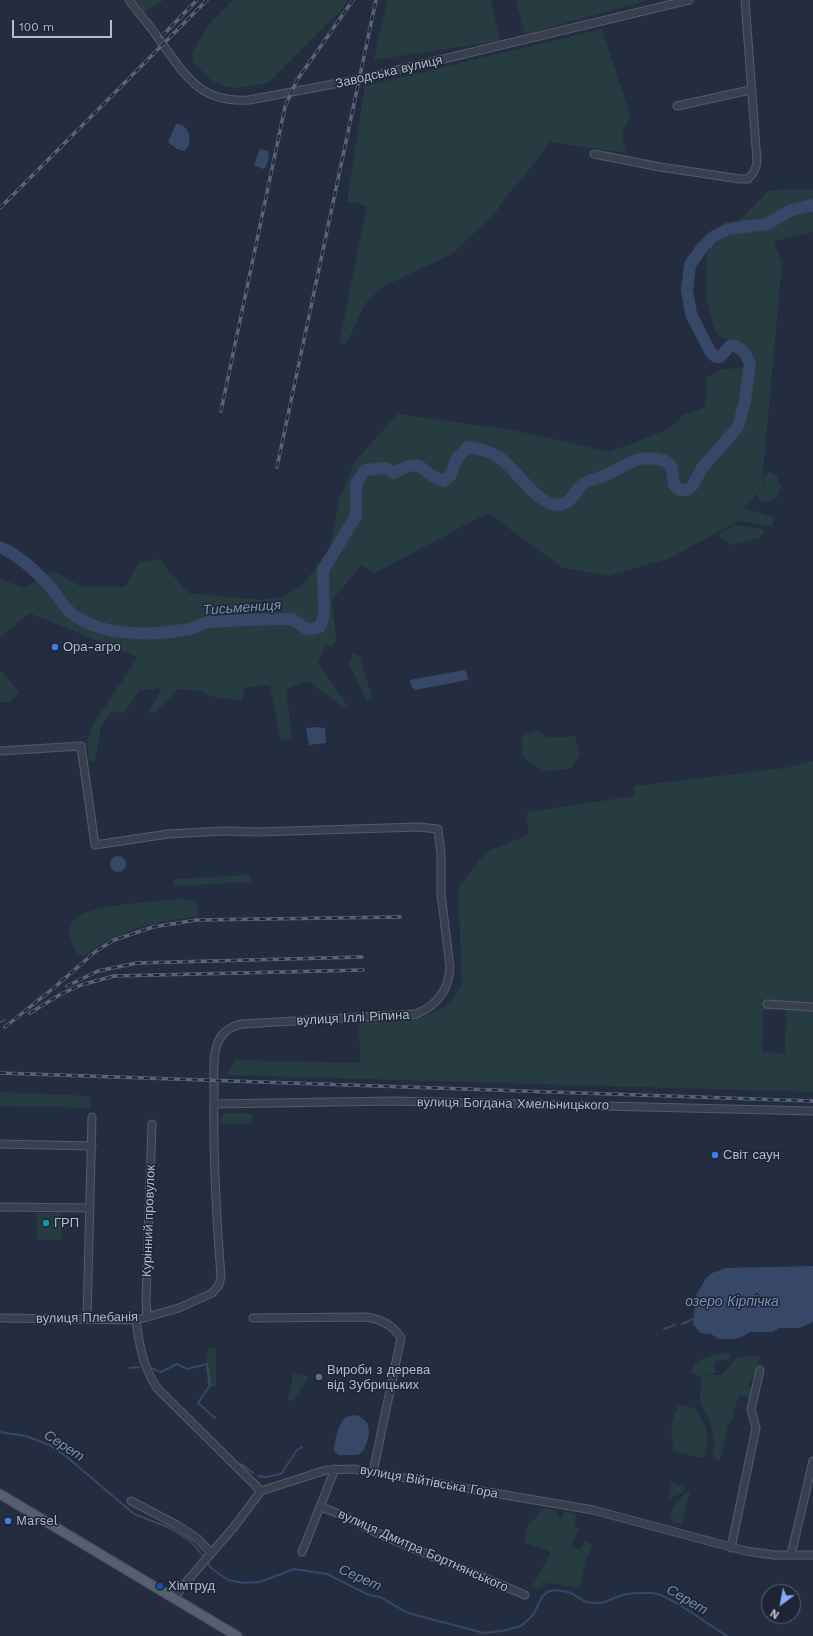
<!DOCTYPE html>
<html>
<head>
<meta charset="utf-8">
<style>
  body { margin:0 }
  #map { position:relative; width:813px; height:1636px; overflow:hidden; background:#242d40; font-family:"Work Sans",sans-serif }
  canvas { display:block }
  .north { position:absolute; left:761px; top:1584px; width:40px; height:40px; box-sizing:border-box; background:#1d2535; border:1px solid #596171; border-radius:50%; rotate:212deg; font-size:11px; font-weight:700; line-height:16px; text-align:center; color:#b4bbcb }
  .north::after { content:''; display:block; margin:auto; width:14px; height:18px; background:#87a9fd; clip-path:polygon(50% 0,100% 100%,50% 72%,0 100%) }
  .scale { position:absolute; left:12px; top:20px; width:100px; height:18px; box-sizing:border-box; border:2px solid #b4bbcb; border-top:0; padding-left:5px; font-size:12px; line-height:14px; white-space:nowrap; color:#b4bbcb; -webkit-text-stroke:3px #1d2535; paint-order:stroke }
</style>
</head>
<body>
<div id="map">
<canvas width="813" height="1636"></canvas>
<div class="north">N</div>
<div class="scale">100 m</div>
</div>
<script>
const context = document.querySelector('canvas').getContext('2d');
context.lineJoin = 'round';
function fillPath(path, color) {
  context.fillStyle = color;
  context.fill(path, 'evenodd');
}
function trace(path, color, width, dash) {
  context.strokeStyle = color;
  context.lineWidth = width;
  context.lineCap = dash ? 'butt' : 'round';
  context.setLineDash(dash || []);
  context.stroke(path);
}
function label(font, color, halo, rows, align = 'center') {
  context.font = font + ' "Work Sans",sans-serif';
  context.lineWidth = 3;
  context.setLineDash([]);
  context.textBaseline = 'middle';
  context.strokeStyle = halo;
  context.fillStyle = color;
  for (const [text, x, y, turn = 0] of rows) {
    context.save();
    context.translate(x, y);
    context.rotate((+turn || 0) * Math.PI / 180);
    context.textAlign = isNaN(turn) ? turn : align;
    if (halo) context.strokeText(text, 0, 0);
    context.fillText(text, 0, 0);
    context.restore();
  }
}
fillPath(new Path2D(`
  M135,0h29l-20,12z
  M233,0h114l-4,8 -75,75 -29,5 -12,-1 -15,-6 -18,-18 -2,-8 2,-6 15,-25z
  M387,0h104l9,41 -126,19z
  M516,0h134l-125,34z
  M602,29l29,89c-11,13 -9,18 -5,35l-76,-11 -24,32 -21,24 -9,14 -44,42 -70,33 -17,17 -19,41 -7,-2 28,-137 -20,-5 18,-115z
  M788,189h25v43l-39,9 8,23 -19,208 1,13 -20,23 31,10 -3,8 -34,-5 -68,37 -62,18 -45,-8 -75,-55 -113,60 -13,-8 -30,35 4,40 -4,7 -6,-3 -8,19 29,42 -4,2 -35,-26 -22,8 6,49 -11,3 -11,-56 -25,2 -3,14 -28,-4 -14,-6 -22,-2 -23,24h-7l14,-25 -22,2 -16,23 -13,-1 -10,15 -6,35 -6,-1 -2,-17 5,-18 46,-69 -109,-44 -29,25v-59l24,9 29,-17 27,15 45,1 14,-25 20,-3 29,34 73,7 21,-3 21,-12 28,-39 8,-46 16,-39 43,-47 114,16 98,22 59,-23 14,-14 22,-8 2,-30 14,-7 32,-4 -2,-14 -35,-18 -10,-36 1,-45 61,-62z
  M769,472l7,3 5,12 -4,11 -10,4 -9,-3 -1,-5 8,-8 -1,-11z
  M736,525l27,4 1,3 -5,6 -27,7 -13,-8v-3z
  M352,653l7,2 13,42 -5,4 -19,-40 4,-3z
  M0,670l19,21 -8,11h-11z
  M537,731l11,7 27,-2 5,19 -9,13c-26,4 -27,6 -48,-11l-2,-18 3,-4z
  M813,761v331l-587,-17 9,-15 125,3 -1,-41c37,-2 90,3 103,-41l-4,-93 28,-36 42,-17 -1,-23 107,-16v-10l151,-18zM763,1010h23l-1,43 -23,-1z
  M248,875l4,7 -79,4 1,-7z
  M185,899l9,2 4,3v10l-2,3c-41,4 -79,13 -112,39l-6,-2c-7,-10 -14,-26 -2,-36 14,-13 88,-18 109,-19z
  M0,1092l90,4v12l-90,-2z
  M229,1113l23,1v10h-31l1,-9z
  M37,1213h24v27h-24z
  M209,1348h7v38h-8l-2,-23z
  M724,1352l6,2v4l-4,2 -10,1 -2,5 2,7 -13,1 18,1 17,-18 17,-1 5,1 -6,19 -6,9 4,3 -3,10 -10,-3 -6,19 3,1 -8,10 -8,35h-4l-4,-5 3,-11 -6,-25 -9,-16 1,-28 -3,1 -7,-4c3,-14 22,-16 33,-20z
  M293,1372l16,5 -17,25 -5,-4 3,-5z
  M678,1405l17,3c13,20 15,27 9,50l-31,-6c0,-10 -3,-19 -1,-29 1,-6 4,-12 6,-18z
  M671,1482l15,6 -4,5 -13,6z
  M687,1492h3l-8,32 -9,-2c-8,-13 6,-22 14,-30z
  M544,1508l14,3 -1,6 5,1 1,-7 13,3 -1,13 4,2 -8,18 9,3 4,-9 8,4 -7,18 -5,25 -33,-5 -8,5 -8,1 20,-37 -27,-10 4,-18c7,-3 10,-11 16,-16z`), '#263c41');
fillPath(new Path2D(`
  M176,124c14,-1 18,20 8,27l-7,-2 -9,-7z
  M260,149l8,2 1,6 -3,10 -3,2 -9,-4z
  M464,670l3,3 1,7 -53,10 -4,-4 -1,-6z
  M317,727l8,1 1,15 -17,2 -3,-17z
  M110 864a8 8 0 1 1 16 0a8 8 0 1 1-16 0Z
  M813,1266v56l-13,6h-21l-6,4h-23l-6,4 -9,3h-16l-8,-5 -11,-1 -7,-9 3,-29 10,-17 6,-5 14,-5z
  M355,1415c5,1 11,5 13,10 3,8 -2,26 -10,30h-19l-5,-4c0,-10 5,-28 12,-34z`), '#374768');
trace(new Path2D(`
  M0,1022l5,-2
  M682,1324l11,-5
  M664,1329l11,-4
  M129,1368l10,-1
  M151,1368l10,4 16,-8 10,5 20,-5 3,21 -12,18 17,15
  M0,1432l26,4 23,9 18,12 67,57 36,14 19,12 10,11 12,17 17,12 16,3 16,-1 34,-13 33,5 42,21 11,2 28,16 76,20 18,-2 19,-5 12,-11 9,-18 5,-5 8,-2 14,2 17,10 9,1h7l20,-8 13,-2h18l8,2 19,10 47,31
  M241,1464l12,9
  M258,1476l8,1 15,-3 16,-24 5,-3`), '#374768', 2);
trace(new Path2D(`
  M0,547c20,9 38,26 52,42 6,8 12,18 19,24 29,24 83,23 118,16 7,-1 13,-6 20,-7 28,-2 55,-3 83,-3 14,8 11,13 28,8l4,-13 -1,-44 33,-54v-32l9,-14 21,-2 8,5c33,-18 23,0 50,8l6,-5 7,-18 11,-11c12,2 22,4 32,11 16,11 37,47 58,47 13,0 17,-15 25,-21 6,-4 16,-6 23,-9 24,-11 30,-22 60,-14l6,7 2,17 5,5h8l6,-5 9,-17 36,-41 7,-26 5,-37 -5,-11 -9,-7h-6l-10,11h-4l-5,-4 -20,-39 -4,-24 3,-25 11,-16 12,-12 15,-8 39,-5 24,-14 22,-5`), '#374768', 12);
const minor = new Path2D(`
  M129,0c9,13 21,25 30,39 26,36 40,64 90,61l111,-21 329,-79
  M677,106l73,-16
  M594,154l66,13 80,12h8c6,-6 8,-10 9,-18l-12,-161
  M0,751l81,-5 14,99 73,-11 57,-3 32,1 161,-5 20,2 3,26v39l9,73c-1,23 -12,38 -34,47l-174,10c-10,2 -17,6 -22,14 -8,14 -6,36 -6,52 -1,62 2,124 7,186l-2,9 -7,8 -33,15 -43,12 -136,-2
  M767,1004l46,3
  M214,1104l179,-3 420,10
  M0,1144l92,2
  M0,1207l90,1
  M147,1317l-1,-17 6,-176
  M253,1318l113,-1c15,2 27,8 35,21l-28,134
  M87,1319l5,-202
  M136,1320c3,24 7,47 21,68l104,103
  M261,1491l65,-21 27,-1 240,41 153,41 28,4h39
  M131,1501l46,24 21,14 13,14
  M321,1507l26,10 30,16 148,62
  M731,1548l25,-120 -5,-18 9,-40
  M302,1552l33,-83
  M791,1555l22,-94
  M174,1599l8,-12 52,-60 27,-36`);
const major = new Path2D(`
  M0,1494l237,142`);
trace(minor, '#535b6b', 9);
trace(major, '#414959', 11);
trace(minor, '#384050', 7);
trace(major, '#565e70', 9);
const rail = new Path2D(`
  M162,36l35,-36
  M0,208l207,-208
  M221,411l64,-304 12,-27 56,-80
  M277,467l99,-467
  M67,986l31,-15 39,-8 225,-6
  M30,1013l31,-19 20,-9 33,-9 249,-6
  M5,1027l51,-41 40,-35 18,-11 39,-13 43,-7 204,-3
  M0,1073l813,28`);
trace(rail, '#5a6377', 3.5);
trace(rail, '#1d2535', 2, [6]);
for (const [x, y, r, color] of [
  [55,647,4,"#3f7fe0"],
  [715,1155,4,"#3f7fe0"],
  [46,1223,4,"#0f9aa8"],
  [319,1377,4,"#5c6f8a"],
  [8,1521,4,"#3f7fe0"],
  [160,1586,4,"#1a4fb4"]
]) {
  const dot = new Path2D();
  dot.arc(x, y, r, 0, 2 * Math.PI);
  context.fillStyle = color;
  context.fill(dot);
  trace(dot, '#1d2535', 1.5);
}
label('13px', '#b4bbcb', '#1d2535', [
  ["Заводська вулиця",389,72,-13],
  ["вулиця Іллі Ріпина",353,1018,-3],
  ["вулиця Богдана Хмельницького",513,1104,1],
  ["Курінний провулок",149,1221,-88],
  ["вулиця Плебанія",87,1318,-1],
  ["вулиця Війтівська Гора",429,1482,10],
  ["вулиця Дмитра Бортнянського",423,1551,24]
]);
label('13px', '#b4bbcb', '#1d2535', [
  ["Ора-агро",63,647],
  ["Світ саун",723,1155],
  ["ГРП",54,1223],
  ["Вироби з дерева",327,1370],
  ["від Зубрицьких",327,1385],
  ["Marsel",16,1521],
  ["Хімтруд",168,1586]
], 'left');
label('italic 14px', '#7b8eb3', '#1d2535', [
  ["Тисьмениця",242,608,-4],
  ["озеро Кірпічка",732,1302],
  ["Серет",64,1446,33],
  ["Серет",360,1578,24],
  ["Серет",687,1600,30]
]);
</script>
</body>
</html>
